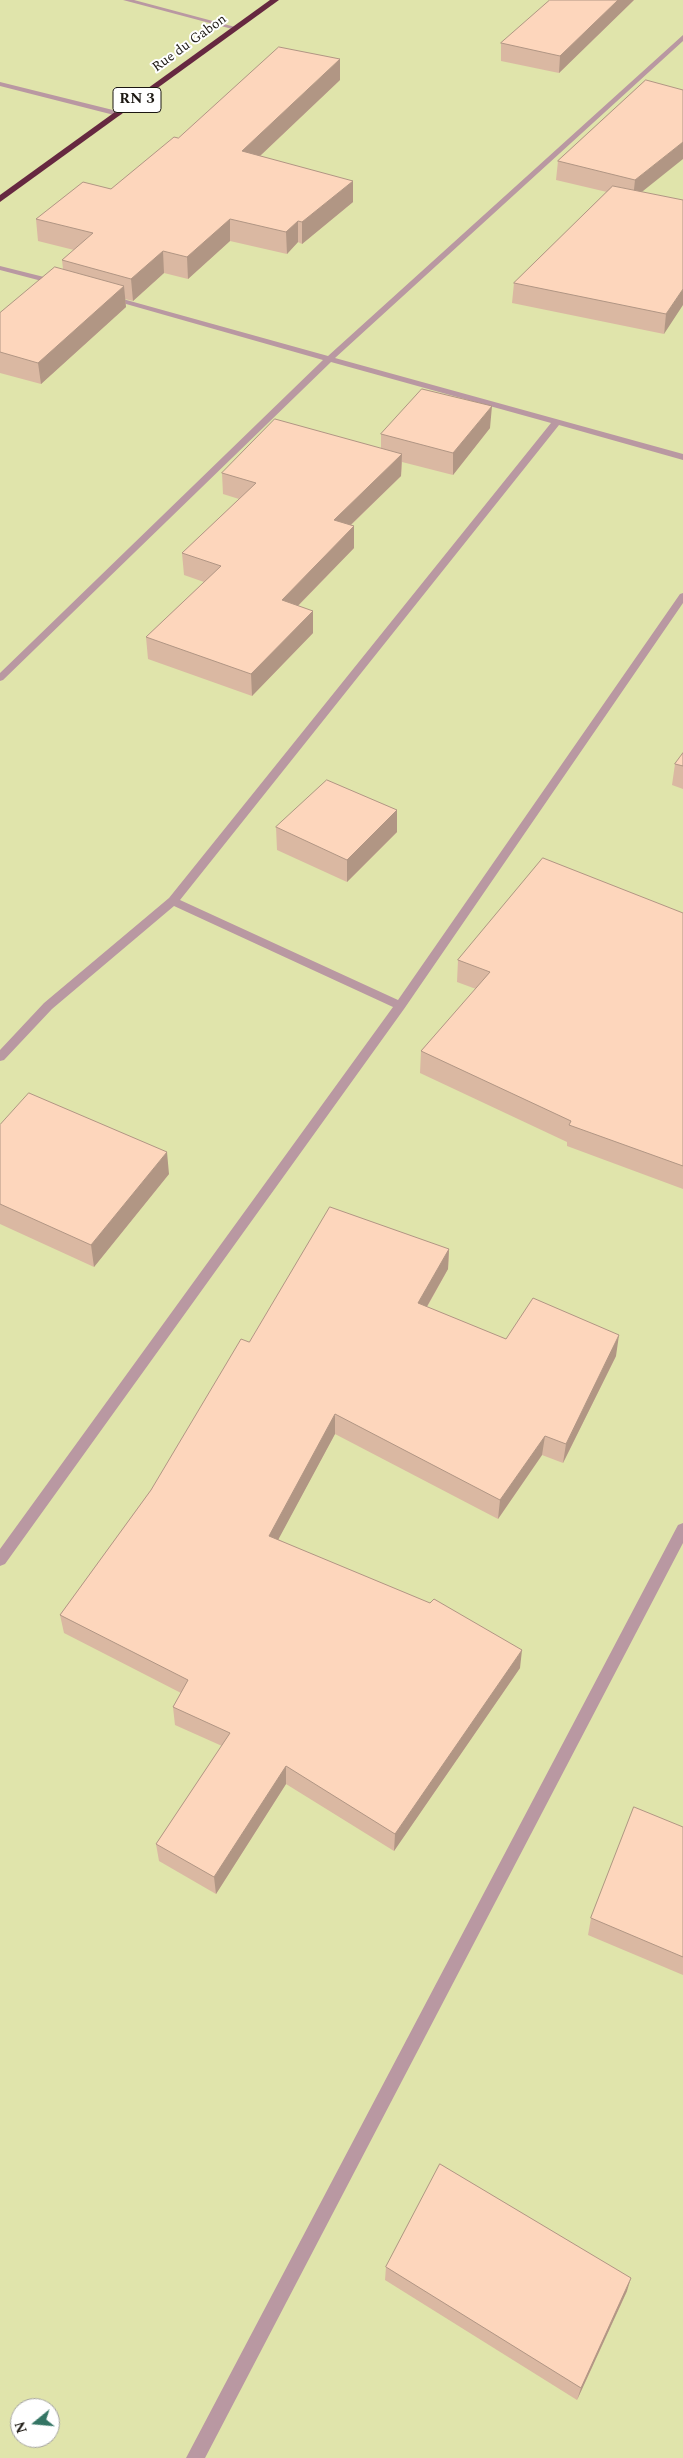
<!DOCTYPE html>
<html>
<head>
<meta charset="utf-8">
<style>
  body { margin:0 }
  #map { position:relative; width:683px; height:2458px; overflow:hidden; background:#fffbf4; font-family:Spectral,serif }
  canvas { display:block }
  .north { position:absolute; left:10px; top:2398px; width:50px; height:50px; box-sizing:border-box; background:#fff; border:1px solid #a4a3a0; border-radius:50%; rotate:253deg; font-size:14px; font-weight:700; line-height:20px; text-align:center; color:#1c1812 }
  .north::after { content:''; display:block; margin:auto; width:18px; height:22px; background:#347564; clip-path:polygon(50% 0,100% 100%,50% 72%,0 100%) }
</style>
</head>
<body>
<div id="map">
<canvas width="683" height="2458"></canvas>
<div class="north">N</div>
</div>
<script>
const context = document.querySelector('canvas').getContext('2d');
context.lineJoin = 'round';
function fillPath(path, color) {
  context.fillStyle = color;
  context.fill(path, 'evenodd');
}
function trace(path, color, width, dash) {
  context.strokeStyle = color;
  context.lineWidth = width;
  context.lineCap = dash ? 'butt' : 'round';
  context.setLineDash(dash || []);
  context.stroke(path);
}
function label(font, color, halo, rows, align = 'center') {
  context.font = font + ' Spectral,serif';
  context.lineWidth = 4;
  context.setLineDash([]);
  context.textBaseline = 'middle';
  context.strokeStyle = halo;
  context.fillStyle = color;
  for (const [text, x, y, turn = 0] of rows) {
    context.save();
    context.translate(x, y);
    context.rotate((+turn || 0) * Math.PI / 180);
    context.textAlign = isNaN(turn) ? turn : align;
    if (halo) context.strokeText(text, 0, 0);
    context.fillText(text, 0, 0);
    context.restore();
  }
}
fillPath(new Path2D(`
  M0,0h683v2458h-683zM20,2408h30v30h-30z`), '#e0e4ab');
fillPath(new Path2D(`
  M123,0h11l105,28 -3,2z
  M683,35v6l-348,317 348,96v6l-124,-35 -379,475 218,100 282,-406 3,-1v10l-279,406 -399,555 -5,2v-17l393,-542 -219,-101 -122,103 -48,51 -4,1v-11l44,-47 125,-105 382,-475 -220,-61 -328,318 -3,1v-8l323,-313 -218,-62 7,-2 216,60z
  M0,82l121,30 1,2 -4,2 -118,-30z
  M0,266l60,15 1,2 -4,2 -57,-15z
  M683,1523v20l-478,915h-19l492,-933z`), '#b998a2');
fillPath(new Path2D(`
  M270,0h9l-279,202v-7z`), '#662840');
fillPath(new Path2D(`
  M634,0l-75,73 -58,-12v-18z
  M340,80l-80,76 93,46 -51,42 -4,-2 -11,12 -57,-13 -42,38 -24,-6 -31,28 -8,-2 1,8 -85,77 -41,-11v-60l63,-44 -1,-9 12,-10 -36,-9 -2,-22 75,-30z
  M646,80l-4,112 41,8 -19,134 -152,-31 2,-20 93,-91 -51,-12 2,-19z
  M490,428l-37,47 -51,-13 -1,14 -50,49 3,1v22l-56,58 15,27 -61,63 -104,-37 -2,-22 58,-55 -20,-7 -2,-22 57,-54 -16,-5 -1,-21 159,-24v-15z
  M683,753v36l-11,-4 3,-21z
  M397,810v22l-50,50 -70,-32 -1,-23z
  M683,913v276l-116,-43v-4l-147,-69 1,-22 55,-62 -19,-7 1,-22z
  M0,1125l169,49 -75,93 -94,-43z
  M449,1249l-1,20 -21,38 79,32 110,17 -53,107 -21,-8 -44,64 -163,-85 -57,105 242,129 -126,183 -108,-67 -70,110 -57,-33 -3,-17 66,-98 -47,-21 -2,-18 8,-14 -117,-60 -4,-18 91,-125 98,-148z
  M683,1827v148l-95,-40 3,-17z
  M386,2267l241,24 -50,109 -192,-120z`), '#dab8a2');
fillPath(new Path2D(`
  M618,0h16l-75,73 1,-17z
  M340,59v21l-97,92 -1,-21z
  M683,142v17l-50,40 2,-19z
  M353,181v21l-51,42v-22z
  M230,219v22l-42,38 -1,-22z
  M298,221v21l-11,12 -1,-22z
  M163,251l1,22 -31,28 -2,-22z
  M124,286l2,21 -85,77 -3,-21z
  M683,289v16l-19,29 2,-20z
  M492,406l-2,22 -37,47v-22z
  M402,454l-1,22 -67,65v-21z
  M354,526v22l-72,74v-22z
  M313,611v22l-61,63 -1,-22z
  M397,810v22l-50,50v-22z
  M167,1152l2,22 -75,93 -3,-22z
  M449,1249l-1,20 -31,55 1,-21z
  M619,1335l-3,21 -53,107 3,-19z
  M335,1414v20l-65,121 -1,-19z
  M545,1436l-3,19 -44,64 2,-19z
  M522,1650l-2,18 -126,183 1,-17z
  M286,1766v18l-70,110 -2,-17z
  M631,2278l-4,13 -50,109 4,-12z`), '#b19684');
const building = new Path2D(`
  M550,0h68l-58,56 -59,-13z
  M279,47l61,12 -98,92 111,30 -51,41 -4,-1 -12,11 -56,-13 -43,38 -24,-6 -32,28 -69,-19 31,-27 -57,-14 47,-37 28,7 63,-52 4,1z
  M646,80l37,10v52l-48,38 -77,-19z
  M613,186l70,14v89l-17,25 -152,-31z
  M55,267l69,19 -86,77 -38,-11v-39z
  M422,389l70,17 -39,47 -72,-19z
  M275,419l127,35 -68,66 20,6 -72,74 31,11 -62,63 -105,-37 75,-71 -39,-13 74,-70 -34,-10z
  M683,753v13l-8,-2z
  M327,780l70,30 -50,50 -71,-33z
  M543,858l140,55v253l-114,-41 2,-4 -150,-70 69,-79 -32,-12z
  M29,1093l138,59 -76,93 -91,-41v-79z
  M330,1207l119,42 -31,54 88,36 27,-41 86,37 -53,109 -21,-8 -45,64 -165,-86 -66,122 161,67 4,-4 88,51 -127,184 -109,-68 -72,111 -58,-33 74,-111 -57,-26 15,-27 -128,-65 91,-125 90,-151 8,3z
  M634,1807l49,20v130l-92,-39z
  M440,2164l191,114 -50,110 -195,-121z`);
fillPath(building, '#fdd6bc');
trace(building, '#b19684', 1);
label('14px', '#1c1812', '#fff', [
  ["Rue du Gabon",190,44,-36]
]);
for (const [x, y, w] of [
  [137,100,48]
]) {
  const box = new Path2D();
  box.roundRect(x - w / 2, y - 12.5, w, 25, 4);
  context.fillStyle = '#fff';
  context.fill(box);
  trace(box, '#1c1812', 1);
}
label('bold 15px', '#1c1812', null, [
  ["RN 3",137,100]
]);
</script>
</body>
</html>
